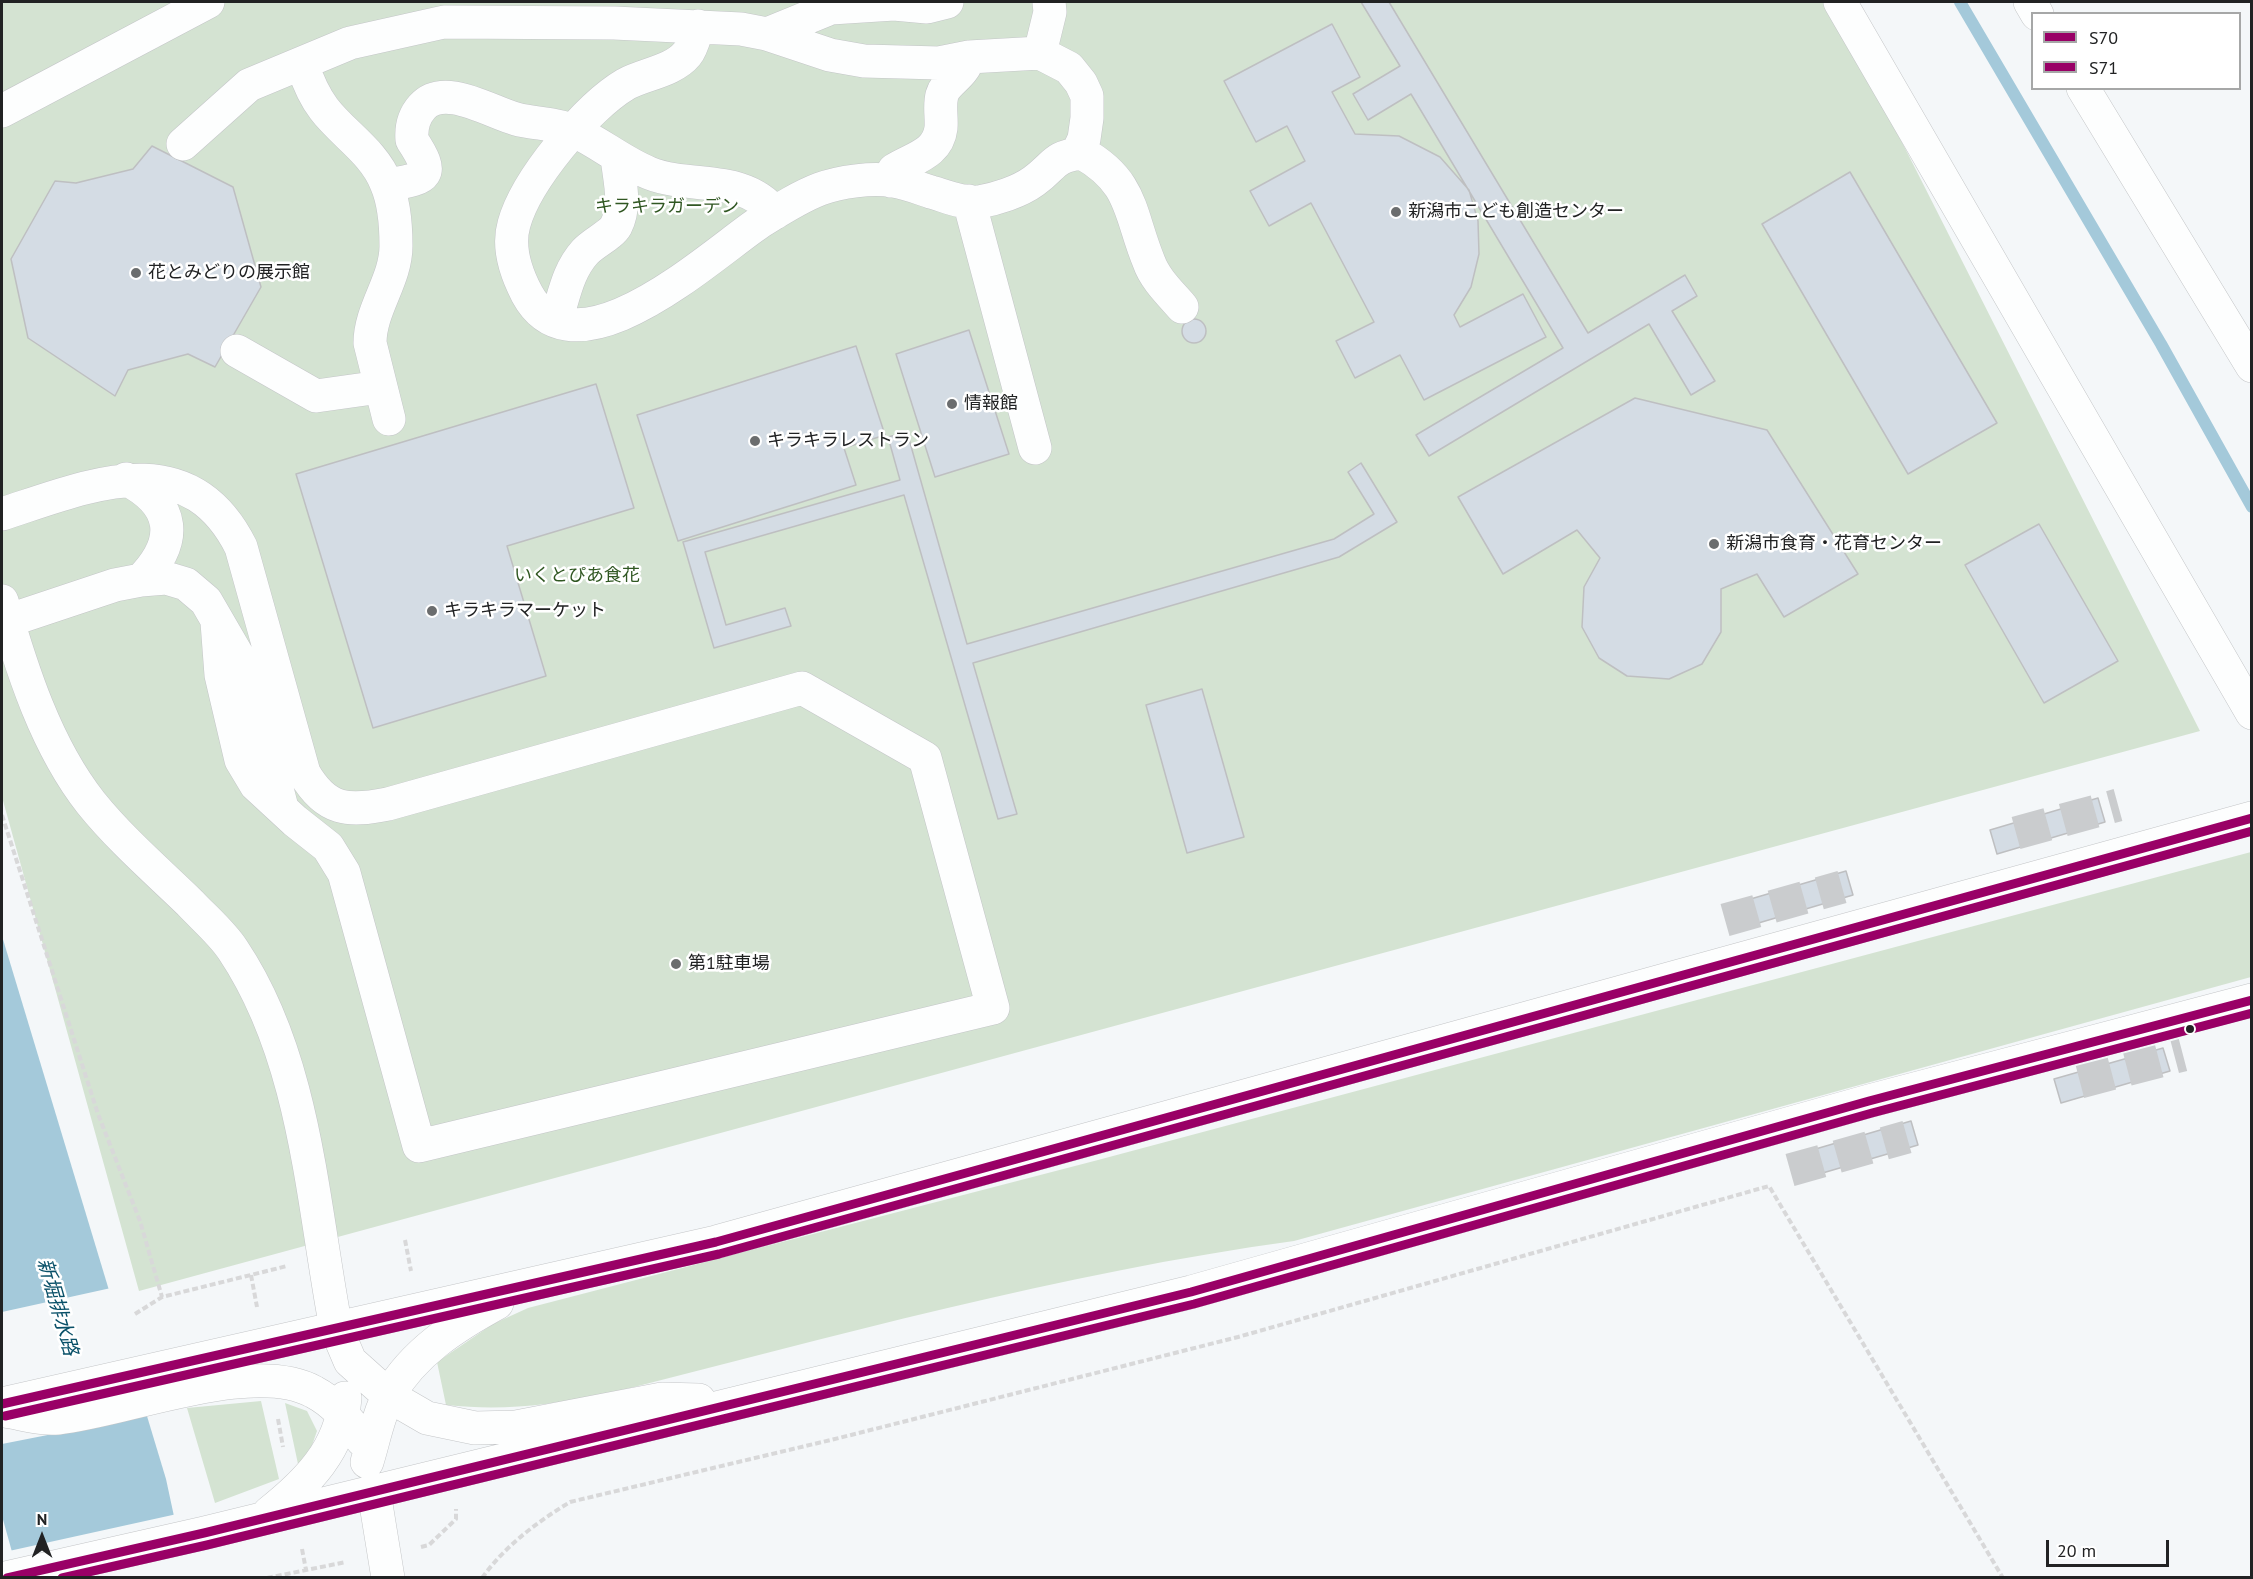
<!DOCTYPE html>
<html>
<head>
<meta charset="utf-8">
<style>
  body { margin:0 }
  #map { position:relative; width:2253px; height:1579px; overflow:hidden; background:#f4f7f9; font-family:"PT Sans",sans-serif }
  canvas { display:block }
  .frame { position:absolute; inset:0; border:3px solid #212223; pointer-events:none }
  .legend { position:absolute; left:2031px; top:12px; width:210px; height:78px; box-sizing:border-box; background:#fff; border:2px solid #a6a7a7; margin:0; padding:8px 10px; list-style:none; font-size:18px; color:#212223 }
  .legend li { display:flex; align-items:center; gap:12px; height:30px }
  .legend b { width:30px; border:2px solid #a6a7a7 }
  .north { position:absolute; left:12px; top:1507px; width:60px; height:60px; -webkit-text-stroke:4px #fff; paint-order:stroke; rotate:0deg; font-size:16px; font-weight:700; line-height:24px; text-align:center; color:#212223 }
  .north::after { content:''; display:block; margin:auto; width:21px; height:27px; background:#212223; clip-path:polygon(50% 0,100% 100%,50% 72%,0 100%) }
  .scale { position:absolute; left:2046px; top:1540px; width:123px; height:27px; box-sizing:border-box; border:3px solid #212223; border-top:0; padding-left:8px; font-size:18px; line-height:21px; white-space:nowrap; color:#212223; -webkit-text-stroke:4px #fff; paint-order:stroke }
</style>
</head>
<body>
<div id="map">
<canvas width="2253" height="1579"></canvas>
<div class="frame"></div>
<ul class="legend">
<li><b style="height:8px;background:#906"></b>S70</li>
<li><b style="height:8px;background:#906"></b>S71</li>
</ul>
<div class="north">N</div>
<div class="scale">20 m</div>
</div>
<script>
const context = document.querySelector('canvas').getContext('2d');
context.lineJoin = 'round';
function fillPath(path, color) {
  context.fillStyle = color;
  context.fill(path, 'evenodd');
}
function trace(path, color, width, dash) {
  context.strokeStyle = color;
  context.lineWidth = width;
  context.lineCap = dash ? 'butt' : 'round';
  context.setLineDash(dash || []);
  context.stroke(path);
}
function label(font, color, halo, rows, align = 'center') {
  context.font = font + ' "PT Sans","Noto Sans JP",sans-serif';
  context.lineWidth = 5;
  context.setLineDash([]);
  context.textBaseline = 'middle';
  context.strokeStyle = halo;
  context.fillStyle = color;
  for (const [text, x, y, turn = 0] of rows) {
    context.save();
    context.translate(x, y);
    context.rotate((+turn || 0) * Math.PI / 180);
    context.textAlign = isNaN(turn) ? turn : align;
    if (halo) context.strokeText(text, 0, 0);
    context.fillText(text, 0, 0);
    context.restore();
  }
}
fillPath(new Path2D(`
  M2,2h1829l369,729 -2061,560 -137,-494z
  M2251,852v125l-957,264c-234,32 -462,96 -691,154 -57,10 -99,16 -157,10l-9,-43 56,-38 35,-16 570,-148z
  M261,1401l18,78 -64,24 -28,-95z
  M285,1403l22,8 10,20 -7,20 -12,13z`), '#d4e3d2');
fillPath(new Path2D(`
  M2,936l164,543 21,98h-168l-17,-61z`), '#a4c9da');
fillPath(new Path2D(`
  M111,1288l38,127 -147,29v-132z
  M177,1514l13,64h-174l-7,-27z`), '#f4f7f9');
trace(new Path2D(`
  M1960,2l201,342 91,163`), '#a4c9da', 12);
const building = new Path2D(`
  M1361,2h28l199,331 97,-58 12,21 -25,15 43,70 -24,14 -42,-71 -220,132 -13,-21 147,-87 -152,-254 -43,26 -15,-26 47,-28z
  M1332,24l28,53 -28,15 23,42 44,2 41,21 29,33 9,31 1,33 -8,33 -17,28 6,12 63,-33 23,43 -122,63 -24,-45 -45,23 -19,-37 38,-19 -63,-119 -42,23 -19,-35 55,-30 -18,-35 -31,16 -32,-61z
  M152,146l81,41 28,100 -46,80 -27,-13 -60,16 -13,26 -87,-58 -17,-79 44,-78 21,2 57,-14z
  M1850,172l147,251 -89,51 -146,-250z
  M1182 331a12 12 0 1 1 24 0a12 12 0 1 1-24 0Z
  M969,330l40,124 -74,23 -39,-123z
  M856,346l29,89 -41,13 12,37 -178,56 -41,-126z
  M596,384l38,124 -127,38 39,130 -173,52 -77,-254z
  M1635,398l132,32 91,144 -74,43 -27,-43 -36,15v43l-19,32 -33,15 -42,-3 -28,-18 -17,-31 2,-40 16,-29 -23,-28 -74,44 -45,-77z
  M907,432l60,212 367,-105 40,-25 -26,-42 13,-9 36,59 -58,35 -366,106 44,151 -19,5 -94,-324 -199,57 21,73 59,-17 6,18 -77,22 -31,-106 217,-62 -12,-43z
  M2039,524l79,137 -74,42 -79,-138z
  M1202,689l42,148 -57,16 -41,-148z
  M2098,798l7,24 -108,32 -7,-24z
  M1846,871l7,24 -108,32 -8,-24z
  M2163,1048l7,23 -109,32 -7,-24z
  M1911,1121l7,24 -109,32 -7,-24z`);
fillPath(building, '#d4dce4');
trace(building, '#bebfc1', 1.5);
trace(new Path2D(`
  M2016,833l102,-28
  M1725,920l117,-33
  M2080,1082l103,-27
  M1790,1170l117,-33`), '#caccce', 33, [33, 16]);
const minor = new Path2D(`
  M1840,2l412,711
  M2030,2l7,12
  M698,26c-3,8 -5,21 -11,28 -14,17 -42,20 -61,30 -39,23 -100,96 -112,140 -7,24 2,49 13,70 48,89 185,-40 233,-72 19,-12 39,-25 60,-33 19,-7 53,-12 73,-8 13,2 26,7 38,11 15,4 31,12 48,10 17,-3 40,-10 55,-21 22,-16 18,-24 48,-28 52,29 47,61 67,109 6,17 21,31 33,45
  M767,34l64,-26 63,-4 33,3 20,-5
  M1040,53l10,-41 -1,-10
  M302,64c5,15 12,32 22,45 19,25 50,43 62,74 8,18 10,43 10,63 0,34 -26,63 -26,97l19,76
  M2083,88l169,278
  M2,111l206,-109
  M183,144l66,-59 101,-42 94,-21 170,1 127,6 26,5 63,21 34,6 75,2 30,-6 71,-4 29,15 12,15 6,13v22l-3,21 -7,15
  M891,181l3,-11c19,-12 44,-16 47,-42 1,-11 -2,-22 1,-33 4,-14 21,-18 27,-38
  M387,185c39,-7 50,-7 25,-45 -1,-12 2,-24 10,-33 22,-25 68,5 94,12 18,5 40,4 58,12 26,12 48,31 75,42 43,17 93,0 126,40
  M969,201l66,247
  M556,320c8,-23 11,-48 29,-68 8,-9 26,-17 31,-26 11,-21 3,-48 1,-69
  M237,351l79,45 64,-9
  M126,479c50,26 53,62 15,101
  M2,514c86,-28 186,-73 239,33l63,226c22,38 44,39 84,31l414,-116 123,70 68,250 -574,138 -75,-273 -16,-26 -33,-26 -39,-36 -15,-25 -20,-85 -4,-53
  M2,601c20,69 44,145 89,202 29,36 66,68 99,100 14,15 32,30 43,47 73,109 79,252 103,378
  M7,621l108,-36 26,-5 25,-2 20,6 20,17 40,69 36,138
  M374,1492l14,86`);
const major = new Path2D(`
  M336,1328l14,33 39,35 38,22 48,10 41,-1 146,-28 37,1
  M2,1404l714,-162 1536,-424
  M4,1411c16,2 37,9 54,7 68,-7 195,-60 256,-26 21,11 36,29 48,48
  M367,1462c7,-22 11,-47 22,-67 25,-43 66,-69 108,-92
  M269,1513c38,-30 72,-64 76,-115
  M5,1578l199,-45 987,-241 678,-191 383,-101`);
trace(minor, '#c4c6c8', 34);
trace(major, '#c4c6c8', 34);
trace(new Path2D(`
  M2,815l96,299 42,107 22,76
  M405,1240l6,31
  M251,1275l6,32
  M135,1314l27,-17 125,-31
  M278,1419l5,28
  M421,1547l8,-2 27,-26v-10
  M302,1549l4,21
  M267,1578l79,-16
  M482,1578c23,-32 55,-56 88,-76l269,-64 399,-101 531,-151 234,392`), '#d8d8d9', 4, [6, 3]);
trace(minor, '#fdfefe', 33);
trace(major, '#fdfefe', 33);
trace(new Path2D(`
  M2,1404l714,-162 1536,-424
  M7,1578l197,-45 987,-241 678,-191 383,-101`), '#906', 9);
trace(new Path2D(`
  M5,1416l714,-162 1533,-423
  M62,1578l145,-33 987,-241 678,-191 380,-100`), '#906', 9);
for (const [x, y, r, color] of [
  [1396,212,6,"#6b6d6e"],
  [136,273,6,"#6b6d6e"],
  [952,404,6,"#6b6d6e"],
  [755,441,6,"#6b6d6e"],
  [1714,544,6,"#6b6d6e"],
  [432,611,6,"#6b6d6e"],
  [676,964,6,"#6b6d6e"],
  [2190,1029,5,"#212223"]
]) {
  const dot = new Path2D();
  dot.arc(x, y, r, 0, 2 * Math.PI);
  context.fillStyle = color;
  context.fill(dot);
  trace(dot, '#fff', 2);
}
label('18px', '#305722', '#fff', [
  ["キラキラガーデン",667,207],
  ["いくとぴあ食花",577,576]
]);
label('18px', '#212223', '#fff', [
  ["新潟市こども創造センター",1408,212],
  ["花とみどりの展示館",148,273],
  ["情報館",964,404],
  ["キラキラレストラン",767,441],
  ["新潟市食育・花育センター",1726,544],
  ["キラキラマーケット",444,611],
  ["第1駐車場",688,964]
], 'left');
label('italic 20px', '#095068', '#fff', [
  ["新堀排水路",57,1307,74]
]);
</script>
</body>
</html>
